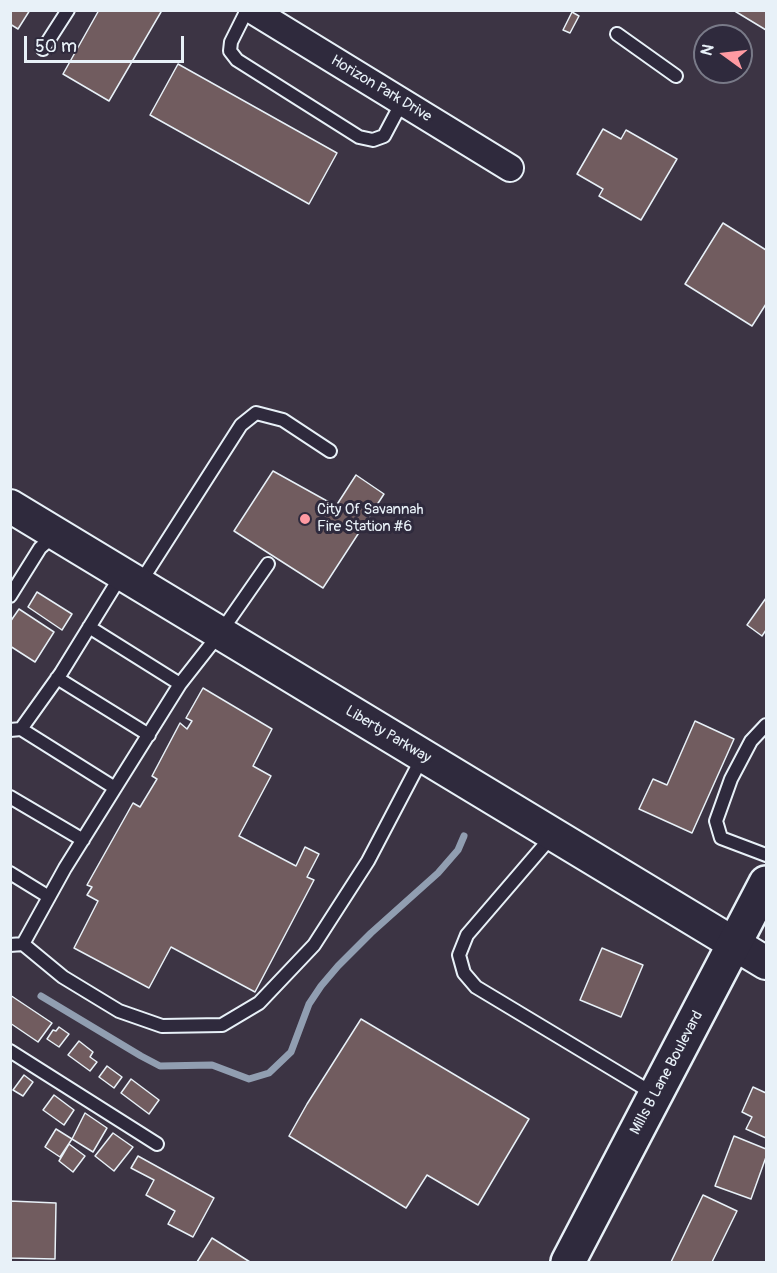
<!DOCTYPE html>
<html>
<head>
<meta charset="utf-8">
<style>
  body { margin:0 }
  #map { position:relative; width:777px; height:1273px; overflow:hidden; background:#3c3444; font-family:Pangolin,sans-serif }
  canvas { display:block }
  .frame { position:absolute; inset:0; border:12px solid #e8f1f8; pointer-events:none }
  .north { position:absolute; left:693px; top:24px; width:60px; height:60px; box-sizing:border-box; background:#2f2a3d; border:2px solid #797a88; border-radius:50%; rotate:285deg; font-size:16px; font-weight:700; line-height:24px; text-align:center; color:#e8f1f8 }
  .north::after { content:''; display:block; margin:auto; width:21px; height:27px; background:#ff9aa2; clip-path:polygon(50% 0,100% 100%,50% 72%,0 100%) }
  .scale { position:absolute; left:24px; top:36px; width:160px; height:27px; box-sizing:border-box; border:3px solid #e8f1f8; border-top:0; padding-left:8px; font-size:18px; line-height:21px; white-space:nowrap; color:#e8f1f8; -webkit-text-stroke:4px #2f2a3d; paint-order:stroke }
</style>
</head>
<body>
<div id="map">
<canvas width="777" height="1273"></canvas>
<div class="frame"></div>
<div class="north">N</div>
<div class="scale">50 m</div>
</div>
<script>
const context = document.querySelector('canvas').getContext('2d');
context.lineJoin = 'round';
function trace(path, color, width, dash) {
  context.strokeStyle = color;
  context.lineWidth = width;
  context.lineCap = dash ? 'butt' : 'round';
  context.setLineDash(dash || []);
  context.stroke(path);
}
function fillPath(path, color) {
  context.fillStyle = color;
  context.fill(path, 'evenodd');
}
function label(font, color, halo, rows, align = 'center') {
  context.font = font + ' Pangolin,sans-serif';
  context.lineWidth = 6;
  context.setLineDash([]);
  context.textBaseline = 'middle';
  context.strokeStyle = halo;
  context.fillStyle = color;
  for (const [text, x, y, turn = 0] of rows) {
    context.save();
    context.translate(x, y);
    context.rotate((+turn || 0) * Math.PI / 180);
    context.textAlign = isNaN(turn) ? turn : align;
    if (halo) context.strokeText(text, 0, 0);
    context.fillText(text, 0, 0);
    context.restore();
  }
}
trace(new Path2D(`
  M41,996l100,60 19,10 52,-1 37,14 20,-6 22,-21 18,-48 12,-18 17,-20 33,-33 67,-60 20,-23 6,-14`), '#919eb1', 7);
const building = new Path2D(`
  M10,10h20l-12,19 -8,-5z
  M99,10h60l2,2 -52,89 -46,-27z
  M733,10h33v20z
  M572,12l7,4 -9,17 -7,-3z
  M178,64l159,89 -28,51 -159,-89z
  M603,129l18,10 5,-9 51,29 -36,61 -42,-24 4,-7 -26,-15z
  M723,223l43,27v54l-14,22 -67,-42z
  M273,471l63,35 20,-31 28,19 -61,94 -89,-57z
  M37,592l35,22 -10,16 -34,-23z
  M766,598v32l-4,6 -15,-11z
  M19,609l35,23 -19,30 -25,-16v-24z
  M203,688l69,41 -19,37 18,10 -32,60 57,30 9,-19 14,7 -12,23 7,3 -59,112 -84,-45 -22,41 -75,-40 24,-47 -11,-6 5,-8 -5,-2 46,-82 7,4 17,-28 -5,-3 28,-53 7,6 5,-8 -6,-3z
  M695,721l39,18 -42,94 -53,-24 14,-30 14,6z
  M602,948l41,17 -22,52 -41,-17z
  M10,995l42,28 -14,19 -28,-19z
  M361,1019l168,100 -51,86 -51,-30 -21,33 -117,-72 18,-32z
  M59,1027l10,7 -10,13 -12,-8 6,-9 3,1z
  M79,1041l14,11 -3,5 7,5 -7,9 -22,-16z
  M107,1066l15,11 -8,11 -15,-11z
  M24,1075l9,7 -10,14 -10,-6z
  M131,1079l28,21 -10,14 -28,-21z
  M753,1087l13,6v45l-20,-9 6,-12 -10,-5z
  M54,1095l20,15 -10,15 -21,-15z
  M85,1113l22,15 -14,24 -21,-13z
  M56,1129l16,10 -12,18 -15,-10z
  M113,1133l20,14 -19,24 -19,-15z
  M734,1136l32,13v8l-15,42 -36,-13z
  M69,1144l16,12 -12,16 -14,-11z
  M138,1156l76,42 -21,39 -25,-13 7,-13 -29,-16 8,-15 -23,-12z
  M703,1195l34,16 -25,51h-41z
  M10,1201l46,2 -1,56 -45,-1z
  M212,1238l38,24h-53z`);
fillPath(building, '#715c5f');
trace(building, '#e8f1f8', 1.5);
const service = new Path2D(`
  M247,10l-16,32 -1,9 7,9 122,77 14,3 11,-4 18,-34
  M617,34l59,42
  M43,49l25,-39
  M140,583l101,-158 15,-12 27,7 47,31
  M10,596l30,-48 15,-13
  M89,627l91,57
  M57,678l92,57
  M766,725l-15,16 -20,38 -15,42 5,17 45,17
  M21,729l94,59
  M10,730l11,-1 40,-56 61,-99
  M10,797l73,43
  M553,835l-86,100 -8,20 5,18 12,14 178,107
  M10,873l39,24
  M23,944l40,33 56,34 43,15 60,-1 37,-22 55,-58 54,-84 55,-105
  M10,945l13,-1 42,-76 115,-184 40,-51 48,-69
  M10,1051l147,93`);
const minor = new Path2D(`
  M252,10l258,158`);
const tertiary = new Path2D(`
  M10,506l756,457`);
const secondary = new Path2D(`
  M568,1262l198,-379`);
trace(service, '#e8f1f8', 16);
trace(minor, '#e8f1f8', 30);
trace(tertiary, '#e8f1f8', 36);
trace(secondary, '#e8f1f8', 38);
trace(service, '#2f2a3d', 12);
trace(minor, '#2f2a3d', 26);
trace(tertiary, '#2f2a3d', 32);
trace(secondary, '#2f2a3d', 33);
for (const [x, y, r, color] of [
  [305,519,6,"#ff9aa2"]
]) {
  const dot = new Path2D();
  dot.arc(x, y, r, 0, 2 * Math.PI);
  context.fillStyle = color;
  context.fill(dot);
  trace(dot, '#2f2a3d', 2);
}
label('15px', '#e8f1f8', '#2f2a3d', [
  ["Horizon Park Drive",381,89,31],
  ["Liberty Parkway",388,735,31],
  ["Mills B Lane Boulevard",667,1073,-62]
]);
label('15px', '#e8f1f8', '#2f2a3d', [
  ["City Of Savannah",317,510],
  ["Fire Station #6",317,527]
], 'left');
</script>
</body>
</html>
